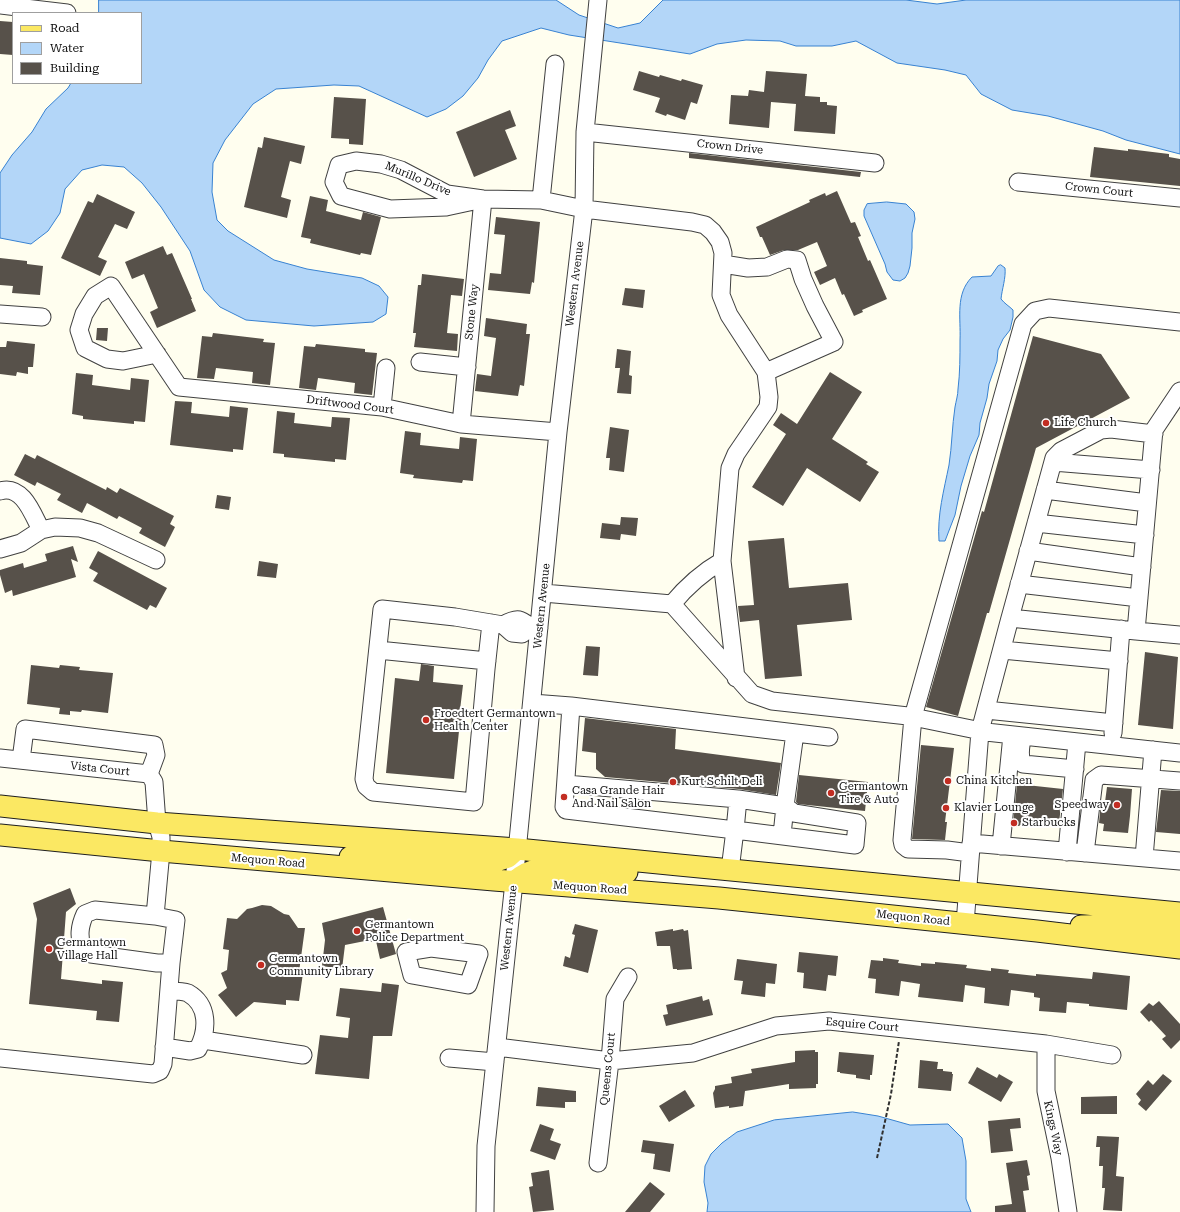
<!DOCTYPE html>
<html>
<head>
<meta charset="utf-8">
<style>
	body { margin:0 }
	#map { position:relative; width:1180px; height:1212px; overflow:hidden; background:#fffeef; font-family:"Roboto Serif",serif }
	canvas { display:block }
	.legend { position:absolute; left:12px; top:12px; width:130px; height:72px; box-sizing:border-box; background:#fff; border:1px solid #9f9f9f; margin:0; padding:5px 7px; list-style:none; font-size:12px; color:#0e0e0e }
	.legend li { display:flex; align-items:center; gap:8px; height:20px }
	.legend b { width:20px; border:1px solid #9f9f9f }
</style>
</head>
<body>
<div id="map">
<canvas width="1180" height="1212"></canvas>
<ul class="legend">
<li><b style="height:5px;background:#fbe863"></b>Road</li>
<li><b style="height:11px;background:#b3d6f8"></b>Water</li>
<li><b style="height:11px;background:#57514a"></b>Building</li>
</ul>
</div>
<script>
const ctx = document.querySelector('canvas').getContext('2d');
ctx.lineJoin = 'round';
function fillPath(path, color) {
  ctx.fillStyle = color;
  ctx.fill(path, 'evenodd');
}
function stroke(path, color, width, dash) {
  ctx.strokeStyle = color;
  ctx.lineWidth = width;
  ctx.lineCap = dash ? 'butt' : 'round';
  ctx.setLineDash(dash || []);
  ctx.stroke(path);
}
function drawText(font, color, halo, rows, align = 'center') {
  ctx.font = font + ' "Roboto Serif",serif';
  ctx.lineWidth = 4;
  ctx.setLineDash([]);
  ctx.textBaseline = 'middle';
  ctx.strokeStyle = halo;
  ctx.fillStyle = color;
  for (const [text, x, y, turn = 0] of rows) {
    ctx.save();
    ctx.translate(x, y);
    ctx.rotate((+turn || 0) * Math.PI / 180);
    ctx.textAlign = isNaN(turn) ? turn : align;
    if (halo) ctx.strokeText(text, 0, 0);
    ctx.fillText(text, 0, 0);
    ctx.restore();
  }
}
const water = new Path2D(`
	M99 0H556L579 15 618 28 640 23 663 0H906L937 4 966 0H1180V154L1126 140 1103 131 1048 116 1012 110 981 94 966 75 945 70 897 63 856 41 832 46H796L780 41 746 40 717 44 690 54 569 35 541 28 502 41 488 60 478 78 463 96 446 109 427 117 359 86 334 85 276 89 253 104 225 140 213 163 212 192 217 220 228 231 274 260 307 269 362 278 379 286 388 297 386 314 373 322 314 326 246 320 220 307 204 290 190 251 161 207 142 183 124 167 102 165 82 170 65 189 60 213 48 231 31 244 0 238V173L12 155 32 132 46 109 68 88 71 83H141V13H99Z
	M887 202 906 204 914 212 915 219 912 233V248L910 266 908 273 905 278 900 281 893 280 887 272 885 264 864 216V210L867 204Z
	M1001 265 1005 268C1006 278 1002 289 1001 299 1005 304 1009 306 1013 310V317L1010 330 1003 339 998 350 997 361 989 384 987 398 980 423 979 435 970 456 961 486 955 515 945 541H939C937 515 944 490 949 465 952 446 952 426 955 407 956 401 958 395 958 389 960 373 960 356 960 340 961 318 955 294 972 277L991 276 998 266Z
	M853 1112 878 1116 910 1125 948 1124 962 1138 966 1161V1199L971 1212H707L708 1203 704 1182 705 1166 711 1154 722 1143 737 1132 774 1120Z`);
fillPath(water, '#b3d6f8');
stroke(water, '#3882d1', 1);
fillPath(new Path2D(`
	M0 21 13 22V55L0 54Z
	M639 71 659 77 660 75 681 81 682 79 703 85 697 104 691 102 685 120 667 114 666 116 655 112 660 98 633 90Z
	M766 71 807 74 805 96 820 97V102H827V105L837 106 835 134 794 131 796 104 771 102 769 128 729 124 731 95 748 96 749 90 764 92Z
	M334 97 366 99 363 145 349 144V139L331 138Z
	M510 110 516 126 505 130 517 159 474 177 456 132Z
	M264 137 305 146 301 164 290 161 281 197 291 200 287 218 244 207 258 147 262 148Z
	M1094 147 1128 151V149L1169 154V157L1180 159V186L1090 177Z
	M689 153 861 172 860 177 689 158Z
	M837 191 851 223 855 222 861 236 858 237 868 261 870 260 887 299 862 310 863 312 854 316 844 294 842 295 835 278 820 285 814 272 827 266 817 242 798 250H784L770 255 762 237H760L756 227 810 202 809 200 825 193 826 196Z
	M97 194 135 212 127 229 115 224 98 257 107 261 100 276 61 258 88 201 93 203Z
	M310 196 328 200 326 211 361 220 363 212 381 217 371 255 361 253 360 255 310 243 311 239 301 237Z
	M496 217 540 222 534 283 532 282 530 294 488 290 490 273 501 274 505 235 494 234Z
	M163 246 167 255 172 253 192 299H191L196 311 157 328 150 312 158 308 144 274 132 279 125 262Z
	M0 258 27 261V264L43 266 40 295 12 293 13 286 0 285Z
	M422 274 464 279 462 296 451 295 447 333 458 334 457 351 414 347 416 333H413L418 285H421Z
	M625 288 645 290 643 308 622 305Z
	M486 318 527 324 526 334H530L524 386 520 385 518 396 475 391 477 374 491 376 496 338 484 336Z
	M97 328H108L107 341 96 340Z
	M213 333 264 339 263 342 275 343 270 385 252 383 253 372 216 368 214 379 197 378 202 336 212 337Z
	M1033 336 1101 354 1130 398 1036 448 989 613H987L958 716 926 707 982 511 984 512Z
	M7 341 35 344 33 367H28V374L17 372 16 376 0 374V347H6Z
	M316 344 365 349V352L377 353 372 395 354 393 355 383 318 378 316 390 299 388 304 346 315 347Z
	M617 349 631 351 629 375 632 376 631 394 617 393 620 368H615Z
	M830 372 862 392 832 439 868 462 866 464 879 472 860 502 807 468 783 506 752 487 786 434 773 425 781 413 797 424Z
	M76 373 93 375 92 385 130 390 131 378 149 380 145 422 134 421V424L83 419V416L72 414Z
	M175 401 192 402 191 413 229 417 230 406 248 408 243 450 233 449V452L170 445Z
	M277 411 295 413 294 423 331 427 332 417 350 418 346 460 335 459V462L284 457V454L273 453Z
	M610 427 629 430 624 472 609 470 610 458H606Z
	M405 431 421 433 420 445 459 449 460 437 477 439 473 481 463 480 462 483 413 478 414 475 400 473Z
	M25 454 35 459 37 455 106 490 107 487 117 493 120 488 174 516 170 524 175 527 165 547 139 533 142 528 119 516 117 519 87 503 82 513 57 500 61 494 37 482 35 486 14 475Z
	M217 495 231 497 229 510 215 508Z
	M621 517 638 518 636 536 621 534 620 540 600 538 602 523 620 525Z
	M784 538 789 588 848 583 852 620 797 625 802 676 765 679 759 620 740 622 738 606 754 605 748 541Z
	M73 546 78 562 71 559 76 577 13 596 12 590 5 593 0 575V570L23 563 24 568 47 561 45 554Z
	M98 551 167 588 156 608 150 605 147 610 93 581 98 573 89 568Z
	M259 561 278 564 276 578 257 576Z
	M586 646 600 647 598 676 583 675Z
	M1145 652 1178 657 1173 729 1138 725Z
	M421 664 434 666 433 682 463 685 460 710H463L461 731H459L454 779 386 773 395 678 419 681Z
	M31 665 59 668 60 665 80 667 79 670 113 673 108 713 82 710 81 712 70 711V715L59 714 60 708 27 704Z
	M585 718 676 729 675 749 781 763 776 795 739 789 605 777 596 769V753L582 751Z
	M921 745 954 748 945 822H947L945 840 912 839Z
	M799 775 868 782 865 811 798 804 796 802Z
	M1017 784 1063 789 1059 823 1025 821 1019 826 1013 825Z
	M1107 787 1132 789 1130 816 1128 833 1103 831 1104 824 1099 823 1101 802H1105Z
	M1161 790 1180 791V834L1156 832Z
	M70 888 76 904 66 912 61 979 102 984V980L123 982 119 1022 96 1020 97 1011 29 1004 37 919 33 903Z
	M262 905 271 906 284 914 289 915 298 928H305L299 972 303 973 299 1001 286 1000V1005L254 1002 236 1017 218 995 227 988 221 973 227 970 229 950 223 949 227 918 237 919 247 909 252 908Z
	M383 907 396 954 380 959 376 941 371 942 370 940 345 945 342 969 322 966 325 940 322 923Z
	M575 924 598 930 588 973 563 966 565 956 570 958 575 935 572 934Z
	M673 929V931L683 929 684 931 688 930 692 969 677 970V969H673L670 946H657L655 932Z
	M799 952 838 956 836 976 828 975 826 991 803 988 804 973 797 972Z
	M883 958 899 960 898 963 921 966V963L935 964V962L967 965 966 968 991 971V968L1009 970 1008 973 1036 976V974L1092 979 1093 972 1130 976 1127 1010 1089 1006V1004L1067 1002 1066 1013 1039 1011 1040 998 1034 997V993L1011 990 1009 1006 984 1003 985 988 965 985 963 1002 918 997 920 984 901 981 899 996 875 993 876 979 868 978 871 960 883 961Z
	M737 959 777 964 775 984 766 983 765 997 741 994 743 981 734 980Z
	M382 983 399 985 392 1036H373L369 1079 315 1074 320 1035 348 1038 350 1018 336 1016 340 988 381 992Z
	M702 996 703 1001 709 999 713 1015 666 1026 663 1015 668 1014 666 1005Z
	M1159 1001 1180 1024V1040L1171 1049 1162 1039 1166 1036 1151 1020 1149 1022 1140 1012 1149 1003 1153 1006Z
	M815 1050V1052H818V1084H816V1088L789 1089V1084L745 1091 743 1106 729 1108V1106L715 1108 713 1093 715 1089V1086L732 1083 731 1077 752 1073 751 1069 795 1062V1051Z
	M839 1052 874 1055 872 1075H870V1080L856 1078V1075L840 1073V1072H837Z
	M920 1060 938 1062 937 1069H943V1071L952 1072V1074H953L951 1091 918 1088Z
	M977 1067 997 1078 999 1074 1013 1082 1001 1102 968 1083Z
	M1163 1074 1172 1081 1146 1111 1138 1104 1141 1100 1136 1094 1148 1080 1153 1085Z
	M538 1087 576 1091V1102H565V1108L536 1106Z
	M685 1090 695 1106 669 1122 659 1106Z
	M1117 1096V1114H1081V1097Z
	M1020 1118 1021 1128 1010 1129 1013 1151 991 1153 988 1121Z
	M540 1124 554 1129 550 1140 561 1144 555 1160 530 1151Z
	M1097 1136 1119 1137 1116 1176 1124 1177 1122 1211 1103 1210 1105 1188H1102L1103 1166H1099L1100 1147H1096Z
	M643 1140 674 1144 670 1172 653 1169 655 1154 641 1152Z
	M1027 1160 1030 1175 1027 1176 1029 1190 1023 1191 1026 1212H995V1206L1012 1204 1006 1163Z
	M549 1170 554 1210 533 1212 529 1187 533 1186 531 1173Z
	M650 1182 665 1194 650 1212H625Z`), '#57514a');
const minor = new Path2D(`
	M0 5 67 13
	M585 132 875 163
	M1018 182 1180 198
	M483 199 446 207 390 209 341 196 334 182 339 165 356 161 381 164 401 170 447 194 483 199 541 200 584 209 692 222 705 225 713 232 720 242 723 253 721 295 729 315 766 372 769 397 768 407 736 454 730 468 722 561C703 572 686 587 672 604
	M541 200 555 64
	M723 264 748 268 767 267 787 259 797 260 803 279 815 306 834 342 766 372
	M0 314 42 317
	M157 354 123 361 107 359 85 348 79 330 84 314 95 296 111 286 179 387 382 407 461 424 558 432
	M420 362 467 367
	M382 407 386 368
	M461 424 483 199
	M1053 462 1151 470
	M1045 490 1147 503
	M0 491C23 484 33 515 41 530
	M1036 523 1145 535
	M0 549 21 543 41 530 55 527 80 528 98 533 156 560
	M1028 551 1142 567
	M722 561 736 678
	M1019 584 1139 598
	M543 593 672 604 752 694 772 701 908 716 986 732 1180 753
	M1010 618 1054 458 1061 451 1101 430 1111 429 1154 434
	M491 623 486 669 474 802 373 792 366 786 364 779 382 609 455 617 503 625 512 633 522 634 531 627
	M503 625C526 612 520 627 539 628
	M1136 631 1180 635
	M378 650 487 661
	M1002 650 1119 661
	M532 703 571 706
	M986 710 1114 723
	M1113 733 1121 629
	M1022 738C1021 747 1018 756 1023 764L1075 769
	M0 758 149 774 154 782 157 823 161 837V851L155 916
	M21 760 25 729 154 745 156 755 149 774
	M566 784 738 799 785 806 782 835
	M738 799 735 830 855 845 857 823 794 813 785 806 795 733
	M971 843 1180 861
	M1001 846 1012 735
	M1067 852 1077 742
	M970 853 947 850 908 849 903 845 902 840 913 717 1023 324 1035 311 1049 308 1180 322
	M1085 853 1094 780 1101 775 1180 781
	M1144 858 1153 750
	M730 870 735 830 566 810 564 807 571 706 829 737
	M95 910 155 916 176 920 171 963H157L91 954 82 949C79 936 79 927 85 914Z
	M965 924 980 731 1010 618 1136 631 1154 430 1180 391
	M431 948 479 954 468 985 412 975 406 952Z
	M203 1040 303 1055
	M1046 1044V1091L1060 1158 1068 1212
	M164 1047 190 1051 198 1049C208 1030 209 1005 188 993 183 991 174 991 169 991
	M497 1047 610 1061 693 1053 776 1026 829 1021 1046 1044 1112 1055
	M0 1058 153 1074 160 1071 163 1064 171 963
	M449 1058 495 1062
	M598 1163 610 1061 615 999 628 977
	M485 1212 486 1146 514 882 558 432 584 209 585 132 598 0`);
const major = new Path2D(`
	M0 806 157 823 517 849 679 865 1180 913
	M0 835 161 851 494 880 719 898 1037 931 1180 948
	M350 857 395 855 493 862 508 857 517 849
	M514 882C537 861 560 870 587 872 600 873 614 872 627 872
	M1081 926 1128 925 1180 930`);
stroke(minor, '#414141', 19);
stroke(major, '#1f1f1f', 23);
stroke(new Path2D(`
	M877 1158 891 1094 899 1041`), '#303030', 2, [4, 2]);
stroke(minor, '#fff', 17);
stroke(major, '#fbe863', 21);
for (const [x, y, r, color] of [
	[1046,423,4,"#c22d22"],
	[426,720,4,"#c22d22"],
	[948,781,4,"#c22d22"],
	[673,782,4,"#c22d22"],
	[831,793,4,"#c22d22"],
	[564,797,4,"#c22d22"],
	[1117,805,4,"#c22d22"],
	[946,808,4,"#c22d22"],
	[1014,823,4,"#c22d22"],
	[357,931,4,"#c22d22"],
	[49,949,4,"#c22d22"],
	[261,965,4,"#c22d22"]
]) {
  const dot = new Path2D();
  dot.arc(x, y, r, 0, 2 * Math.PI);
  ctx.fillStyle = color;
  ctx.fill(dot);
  stroke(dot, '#fff', 1.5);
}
drawText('11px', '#0e0e0e', '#fff', [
	["Crown Drive",730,147,6],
	["Murillo Drive",418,179,23],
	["Crown Court",1099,190,6],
	["Western Avenue",575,284,-83],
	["Stone Way",472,312,-84],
	["Driftwood Court",350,405,7],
	["Western Avenue",542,606,-84],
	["Vista Court",100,769,6],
	["Mequon Road",268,861,5],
	["Mequon Road",590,888,4],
	["Mequon Road",913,918,6],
	["Western Avenue",509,928,-84],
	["Esquire Court",862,1025,5],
	["Queens Court",608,1069,-84],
	["Kings Way",1053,1128,78]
]);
drawText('11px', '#0e0e0e', '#fff', [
	["Life Church",1054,423],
	["Froedtert Germantown",434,714],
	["Health Center",434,727],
	["China Kitchen",956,781],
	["Kurt Schilt Deli",681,782],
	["Germantown",839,787],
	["Tire & Auto",839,800],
	["Casa Grande Hair",572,791],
	["And Nail Salon",572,804],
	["Speedway",1109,805,"right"],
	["Klavier Lounge",954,808],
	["Starbucks",1022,823],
	["Germantown",365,925],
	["Police Department",365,938],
	["Germantown",57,943],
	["Village Hall",57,956],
	["Germantown",269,959],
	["Community Library",269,972]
], 'left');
</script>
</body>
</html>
